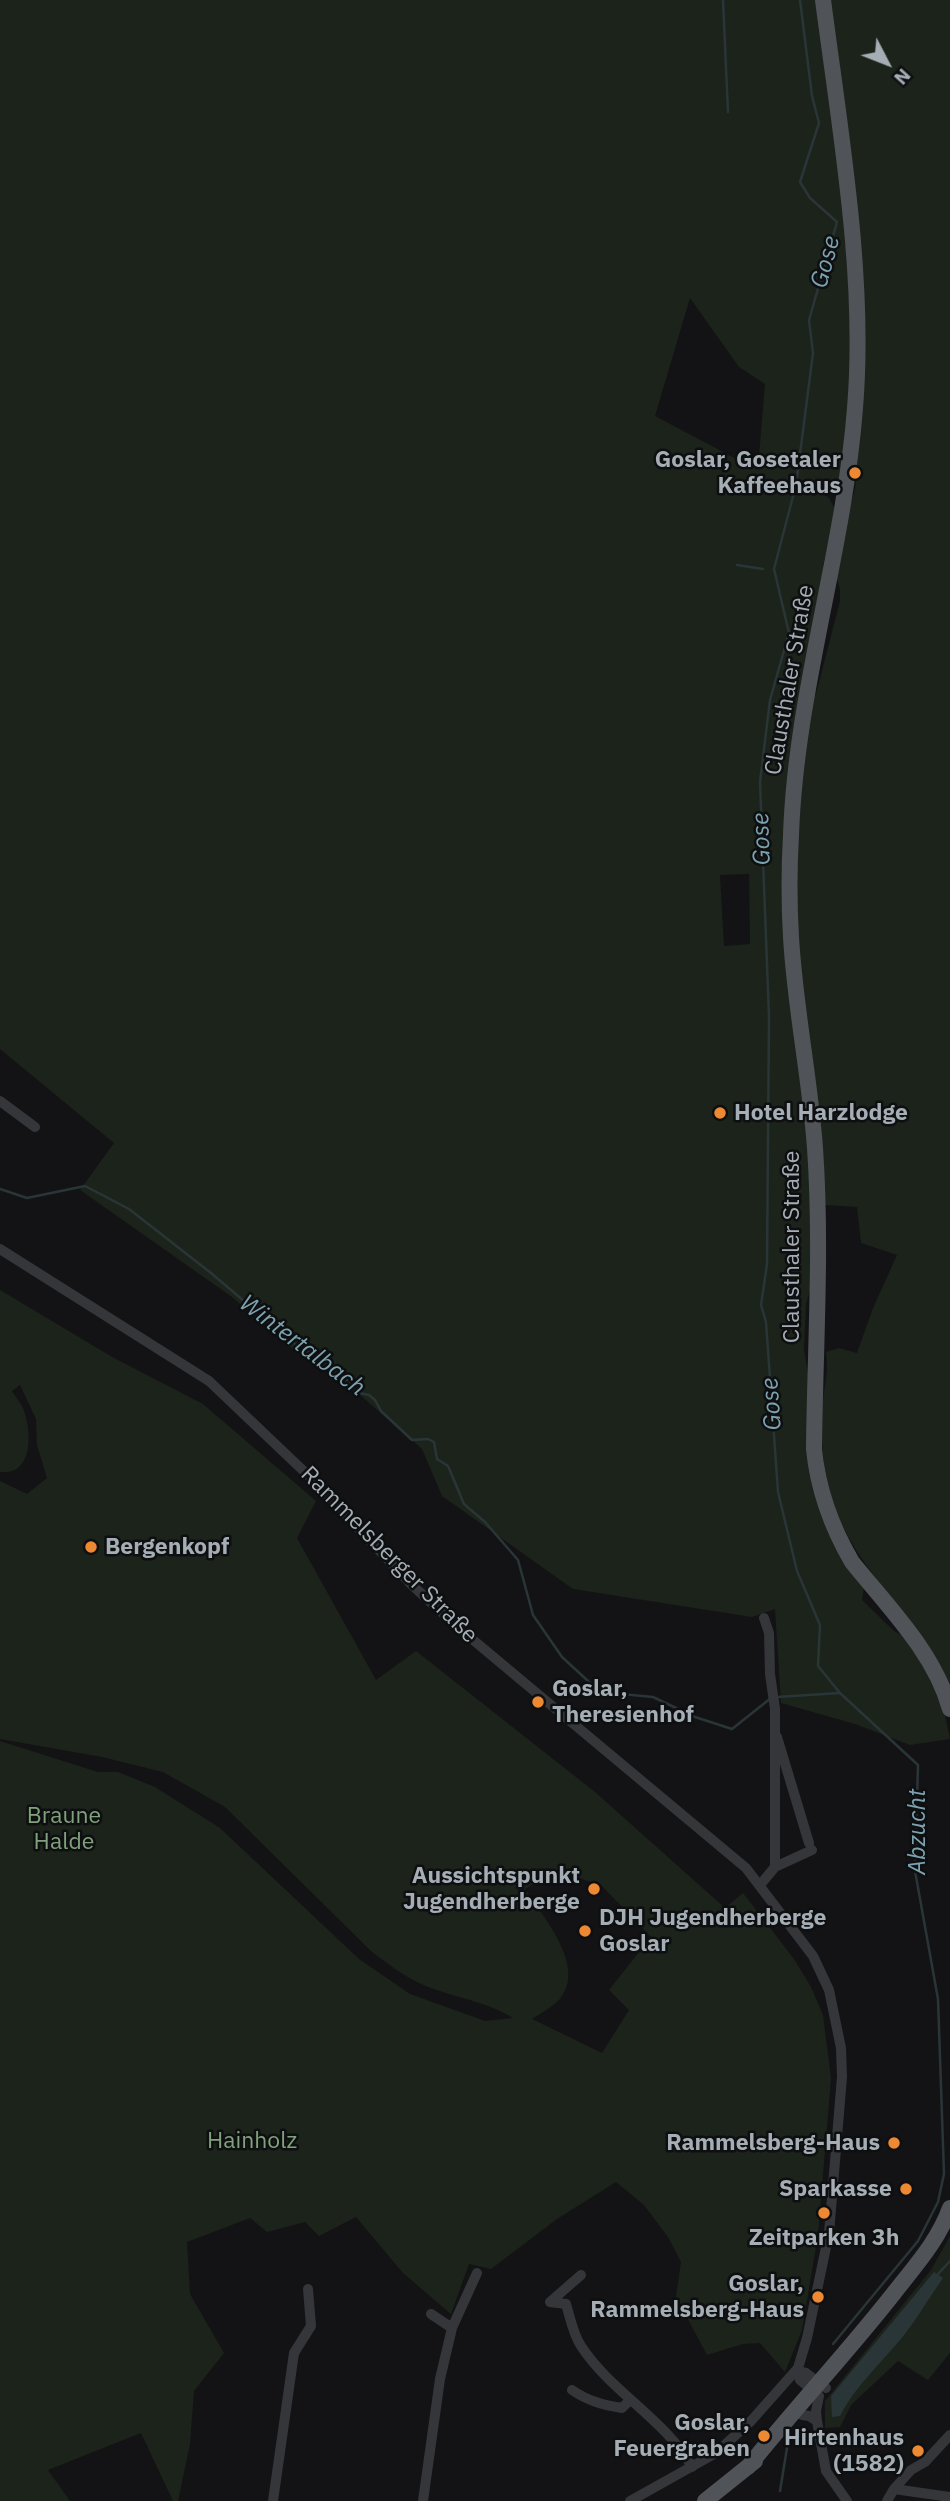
<!DOCTYPE html>
<html>
<head>
<meta charset="utf-8">
<style>
	body { margin:0 }
	#map { position:relative; width:950px; height:2501px; overflow:hidden; background:#131315; font-family:"IBM Plex Sans",sans-serif }
	canvas { display:block }
	.north { position:absolute; left:852px; top:28px; width:70px; height:70px; -webkit-text-stroke:5px #0e0f10; paint-order:stroke; rotate:132deg; font-size:19px; font-weight:700; line-height:28px; text-align:center; color:#a5adb5 }
	.north::after { content:''; display:block; margin:auto; width:24px; height:32px; background:#a5adb5; clip-path:polygon(50% 0,100% 100%,50% 72%,0 100%) }
</style>
</head>
<body>
<div id="map">
<canvas width="950" height="2501"></canvas>
<div class="north">N</div>
</div>
<script>
const ctx = document.querySelector('canvas').getContext('2d');
ctx.lineJoin = 'round';
function fillPath(path, color) {
  ctx.fillStyle = color;
  ctx.fill(path, 'evenodd');
}
function stroke(path, color, width, dash) {
  ctx.strokeStyle = color;
  ctx.lineWidth = width;
  ctx.lineCap = dash ? 'butt' : 'round';
  ctx.setLineDash(dash || []);
  ctx.stroke(path);
}
function drawText(font, color, halo, rows, align = 'center') {
  ctx.font = font + ' "IBM Plex Sans",sans-serif';
  ctx.lineWidth = 5;
  ctx.setLineDash([]);
  ctx.textBaseline = 'middle';
  ctx.strokeStyle = halo;
  ctx.fillStyle = color;
  for (const [text, x, y, turn = 0] of rows) {
    ctx.save();
    ctx.translate(x, y);
    ctx.rotate((+turn || 0) * Math.PI / 180);
    ctx.textAlign = isNaN(turn) ? turn : align;
    if (halo) ctx.strokeText(text, 0, 0);
    ctx.fillText(text, 0, 0);
    ctx.restore();
  }
}
fillPath(new Path2D(`
	M0 0H818L843 200 852 348 842 477 836 481 822 483 821 492 829 498 836 511 823 566 824 584 788 791 810 1148 812 1283 806 1304 804 1350 808 1374 809 1448 864 1586 862 1600 894 1631 903 1636 919 1659 943 1706 950 1739 910 1745 855 1724 781 1703 775 1609 752 1617 573 1589 442 1496 422 1449 329 1368 304 1359 232 1297 80 1190 114 1143 0 1049ZM690 298 739 367 765 384 758 468 740 461 655 416ZM749 874 750 944 724 946 720 875Z
	M828 0H950V1686C921 1618 855 1573 833 1501 823 1470 819 1433 823 1400 825 1383 829 1369 826 1352L839 1348 857 1353 873 1308 897 1255 861 1243 857 1207 825 1205 797 936 795 836 810 700 816 694 840 601V589L836 576 849 505C858 489 856 474 856 456 856 440 859 422 860 406Z
	M0 1290 114 1358 203 1404 316 1501 297 1538 376 1680 416 1651 595 1792 725 1908 743 1893 794 1959 811 1987 823 2015 831 2078 818 2235 802 2330 785 2372 760 2343 743 2344 707 2355 676 2297 681 2262 668 2237 644 2205 616 2182 557 2219 491 2269 469 2264 451 2314 403 2273 356 2217 319 2236 305 2222 267 2232 250 2218 187 2242 190 2294 224 2353 194 2391 190 2444 178 2501H173L141 2433 48 2470 70 2501H0V1741L98 1772H118L155 1787 220 1828 359 1959 410 1994 485 2021 513 2018C484 2000 449 1997 419 1983 402 1975 387 1963 372 1952L225 1807 163 1772 102 1757 0 1739V1481L27 1494 47 1478 37 1445 36 1419 20 1385 12 1391C15 1396 19 1401 22 1406 32 1428 35 1476 0 1472ZM557 1870 602 1886 651 1937 609 1990 629 2010 602 2053 532 2019C541 2013 551 2008 559 2000 588 1967 543 1917 525 1889Z
	M950 2236V2353L928 2380 898 2361 851 2405 840 2427 825 2428V2401L931 2270Z`), '#1c231b');
fillPath(new Path2D(`
	M934 2272 943 2278C928 2299 916 2321 900 2340 879 2365 854 2388 840 2416L832 2417 831 2396Z`), '#2a3538');
stroke(new Path2D(`
	M723 0 728 112
	M800 0 812 96 819 123 800 182 810 198 837 222 809 320 813 353 796 485 774 569 789 633 770 700 760 782 769 1016 767 1264 761 1305 766 1322 778 1492 797 1571 820 1625 818 1666 840 1693
	M737 565 763 569
	M0 1189 27 1198 85 1186 129 1209 211 1273 304 1352 314 1353 341 1372 355 1392 369 1395 375 1400 381 1411 412 1440 428 1439 434 1442 437 1459 448 1466 464 1504 485 1522 518 1560 533 1615 562 1657 600 1692 653 1697 695 1717 732 1729 771 1698
	M777 1697 840 1693 918 1765 915 1871 938 1999 944 2174 938 2202 918 2241 833 2344
	M938 2274 950 2261
	M780 2491 787 2448`), '#2a3538', 2.5);
stroke(new Path2D(`
	M0 1101 35 1127
	M0 1249 209 1381 311 1478 412 1585 460 1629 746 1868 813 1956 829 1990 841 2048 842 2077 829 2233 807 2338 798 2368 751 2421 716 2453 630 2501
	M777 1737 809 1843
	M775 1867 812 1850
	M760 1885 775 1867V1709L770 1674 769 1633 764 1618
	M581 2275 550 2302 566 2304C570 2317 573 2334 581 2346 611 2392 665 2419 692 2467
	M431 2314 452 2328
	M797 2371 800 2380 819 2396 816 2411 817 2421
	M797 2371 806 2373 826 2388
	M572 2390C588 2401 603 2405 622 2408L630 2400
	M802 2415 809 2416 817 2421 826 2471 847 2501
	M894 2489 950 2497
	M273 2501 294 2353 311 2326 308 2289
	M423 2501 440 2379 452 2328 477 2273
	M887 2501 894 2489 911 2470 925 2462 950 2435`), '#34363a', 10);
stroke(new Path2D(`
	M823 0C840 131 866 277 855 408 844 552 796 690 791 835 789 869 789 903 791 937 795 1008 810 1078 815 1148 822 1248 815 1349 814 1449 818 1490 831 1526 852 1562 888 1607 934 1652 950 1709
	M748 2467C795 2408 847 2353 894 2293 915 2266 938 2241 950 2208
	M705 2501 755 2461`), '#505459', 16);
for (const [x, y, r, color] of [
	[855,473,7,"#ed8833"],
	[720,1113,7,"#ed8833"],
	[91,1547,7,"#ed8833"],
	[538,1702,7,"#ed8833"],
	[594,1889,7,"#ed8833"],
	[585,1931,7,"#ed8833"],
	[894,2143,7,"#ed8833"],
	[906,2189,7,"#ed8833"],
	[824,2213,7,"#ed8833"],
	[818,2297,7,"#ed8833"],
	[764,2436,7,"#ed8833"],
	[918,2451,7,"#ed8833"]
]) {
  const dot = new Path2D();
  dot.arc(x, y, r, 0, 2 * Math.PI);
  ctx.fillStyle = color;
  ctx.fill(dot);
  stroke(dot, '#0e0f10', 2.5);
}
drawText('bold 23px', '#a5adb5', '#0e0f10', [
	["Goslar, Gosetaler",841,460],
	["Kaffeehaus",841,486],
	["Hotel Harzlodge",734,1113,"left"],
	["Bergenkopf",105,1547,"left"],
	["Goslar,",552,1689,"left"],
	["Theresienhof",552,1715,"left"],
	["Aussichtspunkt",580,1876],
	["Jugendherberge",580,1902],
	["DJH Jugendherberge",599,1918,"left"],
	["Goslar",599,1944,"left"],
	["Rammelsberg-Haus",880,2143],
	["Sparkasse",892,2189],
	["Zeitparken 3h",824,2238,"center"],
	["Goslar,",804,2284],
	["Rammelsberg-Haus",804,2310],
	["Goslar,",750,2423],
	["Feuergraben",750,2449],
	["Hirtenhaus",904,2438],
	["(1582)",904,2464]
], 'right');
drawText('23px', '#a5adb5', '#0e0f10', [
	["Clausthaler Straße",790,680,-80],
	["Clausthaler Straße",792,1247,-90],
	["Rammelsberger Straße",389,1555,45]
]);
drawText('23px', '#81a07c', '#0e0f10', [
	["Braune",64,1816],
	["Halde",64,1842],
	["Hainholz",252,2141]
]);
drawText('italic 24px', '#7ca2b0', '#0e0f10', [
	["Gose",826,262,-75],
	["Gose",762,839,-92],
	["Wintertalbach",302,1346,37],
	["Gose",772,1404,-94],
	["Abzucht",918,1832,-90]
]);
</script>
</body>
</html>
